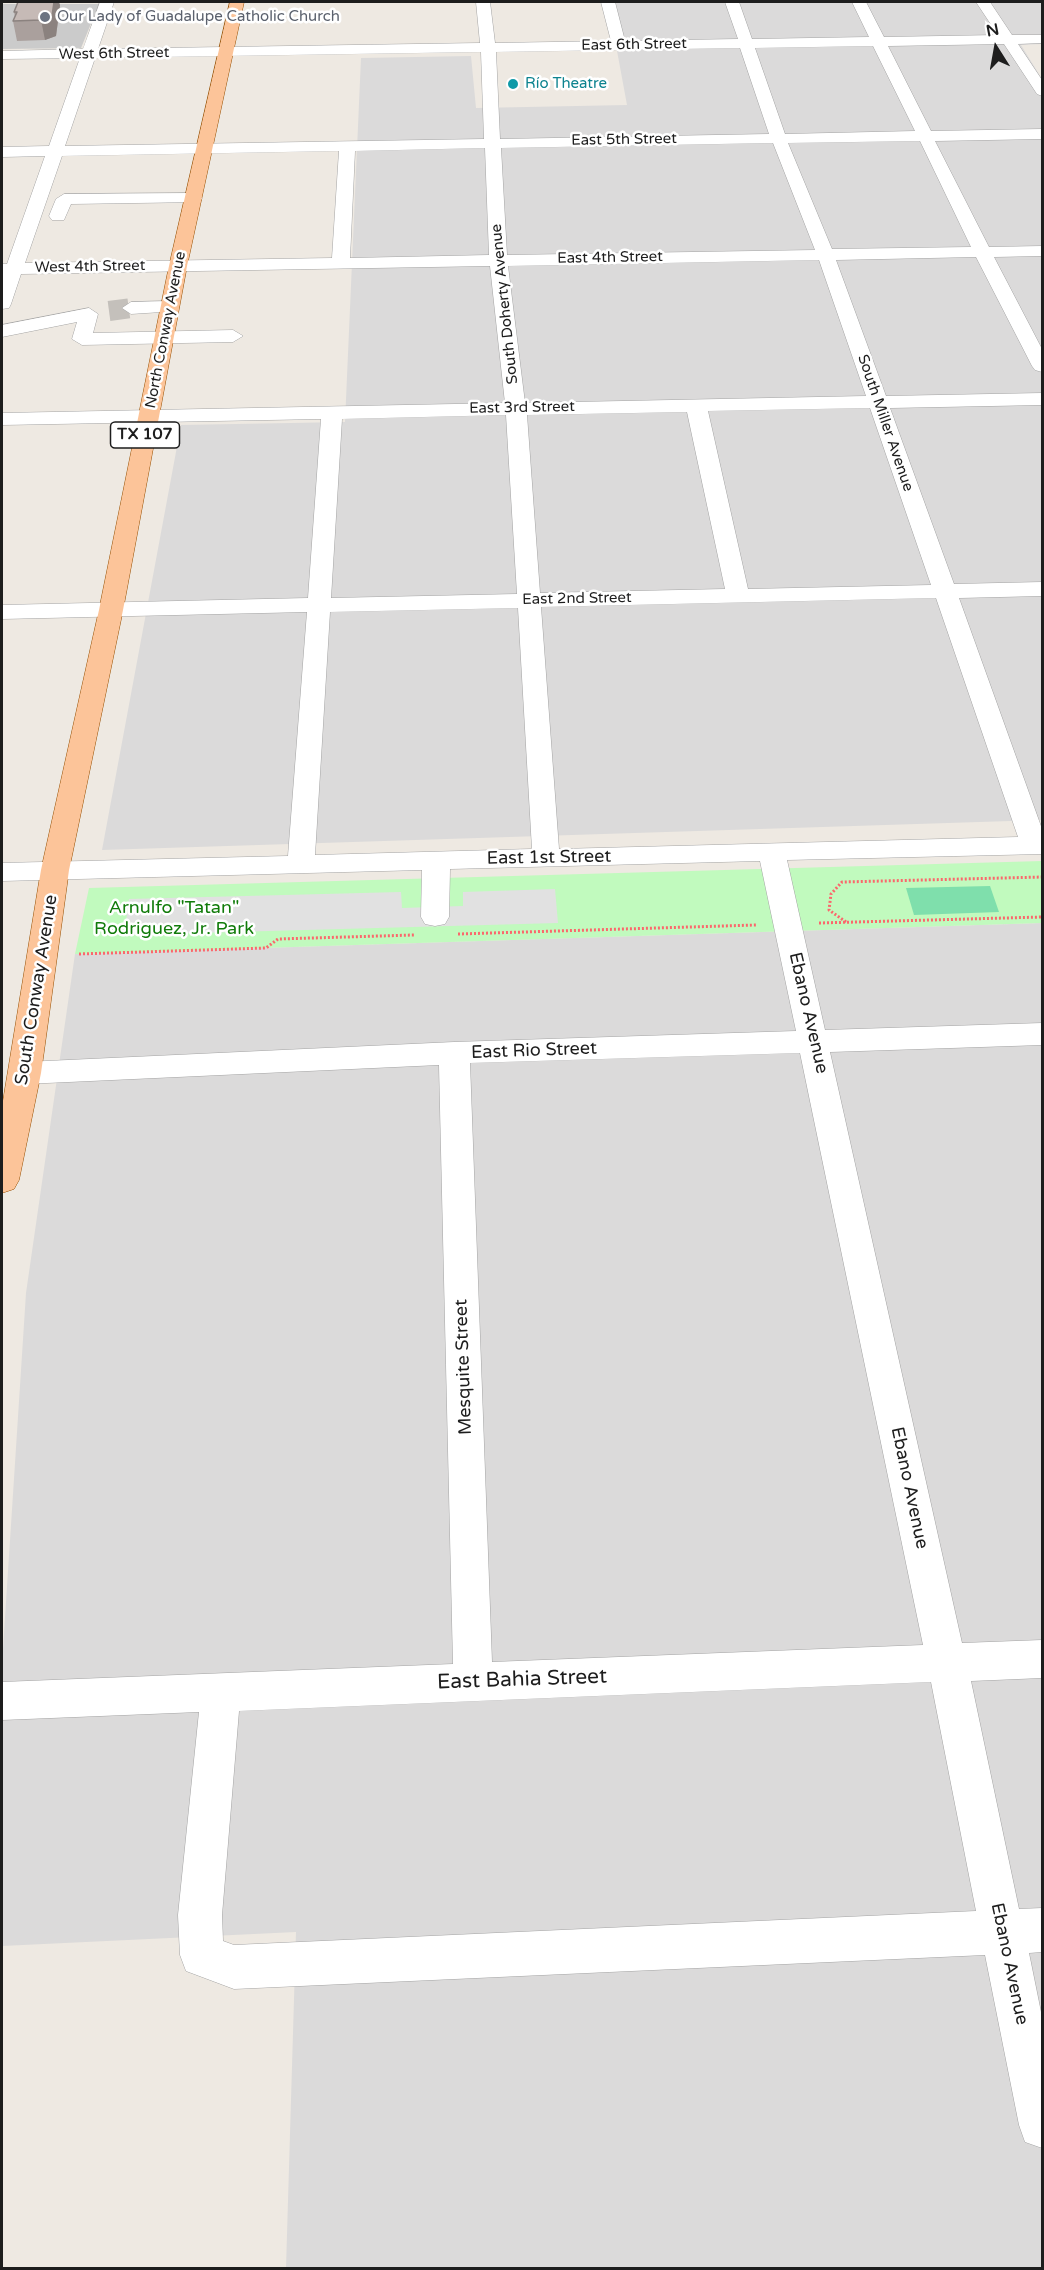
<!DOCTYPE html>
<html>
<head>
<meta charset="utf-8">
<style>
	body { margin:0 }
	#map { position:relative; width:1044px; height:2270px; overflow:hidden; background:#eee9e2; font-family:"Varela Round",sans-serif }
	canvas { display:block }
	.frame { position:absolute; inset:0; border:3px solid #1d1d1d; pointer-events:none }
	.north { position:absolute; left:966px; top:18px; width:60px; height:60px; -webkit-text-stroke:4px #fff; paint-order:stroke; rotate:349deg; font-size:16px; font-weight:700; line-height:24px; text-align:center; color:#1d1d1d }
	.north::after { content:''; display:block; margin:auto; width:21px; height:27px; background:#1d1d1d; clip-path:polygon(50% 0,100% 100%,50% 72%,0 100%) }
</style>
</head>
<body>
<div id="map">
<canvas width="1044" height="2270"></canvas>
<div class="frame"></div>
<div class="north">N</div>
</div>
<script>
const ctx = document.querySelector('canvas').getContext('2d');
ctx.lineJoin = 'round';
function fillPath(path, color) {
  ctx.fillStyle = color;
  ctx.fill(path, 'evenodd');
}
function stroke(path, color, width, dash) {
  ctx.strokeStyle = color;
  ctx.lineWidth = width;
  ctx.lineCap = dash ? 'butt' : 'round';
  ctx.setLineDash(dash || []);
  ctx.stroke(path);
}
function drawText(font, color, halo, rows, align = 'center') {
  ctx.font = font + ' "Varela Round",sans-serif';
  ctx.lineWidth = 5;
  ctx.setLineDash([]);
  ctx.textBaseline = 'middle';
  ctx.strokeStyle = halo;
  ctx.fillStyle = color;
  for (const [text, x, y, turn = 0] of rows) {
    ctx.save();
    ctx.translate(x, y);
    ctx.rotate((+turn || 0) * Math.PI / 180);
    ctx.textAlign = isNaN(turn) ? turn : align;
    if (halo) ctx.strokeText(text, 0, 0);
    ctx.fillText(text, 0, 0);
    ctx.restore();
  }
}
fillPath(new Path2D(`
	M608 2H1042V44L1021 45 1042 79V820L102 850 181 425 345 422 361 58 471 56 476 108 627 105Z
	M1042 923V2268H286L296 1932 2 1946V1664L26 1293 75 954Z`), '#dbdada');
fillPath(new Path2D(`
	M2 4H99L81 48 2 49Z`), '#cbcbcb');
fillPath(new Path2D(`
	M1042 861V923L75 954 89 888Z`), '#c1fabe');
fillPath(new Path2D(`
	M990 886 999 912 914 915 906 888Z`), '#7fdfac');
fillPath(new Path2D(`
	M555 889 558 923 124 935 129 899 401 892 402 908 463 906V892Z`), '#e1e1e1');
stroke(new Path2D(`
	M109 311 131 308`), '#c4c0bb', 20, [20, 10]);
const minor = new Path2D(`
	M100 2H114L98 49 480 43 476 2H490L495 43 611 41 601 2H615L625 41 738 39 725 2H739L752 39 869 37 852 2H866L884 37 998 35 976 2H990L1012 35H1042V43L1018 44 1042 80V96L1037 94 1004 44 888 46 931 131 1042 129V139L935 141 989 247 1042 246V256L994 257 1042 349V372L1035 370 1032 366 976 257 836 260 886 396 1042 393V405L890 408 954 584 1042 582V596L959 598 1042 829V854L787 860 825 1030 1042 1023V1045L830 1052 962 1643 1042 1640V1678L971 1681 1019 1909 1042 1908V1952L1029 1953 1042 2017V2148L1025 2142 1019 2125 985 1955 234 1989 186 1971 180 1955 178 1915 199 1712 2 1720V1682L453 1664 439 1065 25 1084 14 1081 10 1073 14 1065 25 1062 454 1042 796 1031 760 861 450 869 449 917 445 924 435 926 425 924 421 917 422 870 2 881V863L288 856 307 612 2 619V605L308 598 321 419 2 425V413L505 403 490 266 21 274 11 304 9 308 2 309V264H7L45 156 2 157V147L49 146 80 58 2 59V51L83 49ZM873 46 915 131 785 134 755 48ZM740 48 769 134 500 139 496 52ZM481 52 484 139 65 146 95 58ZM920 141 971 247 832 249 788 143ZM773 143 815 250 507 255 501 148ZM485 148 489 255 350 258 355 151ZM339 151 332 258 25 263 62 156ZM819 260 866 396 525 403 508 266ZM870 408 931 585 748 589 708 411ZM687 412 725 589 540 593 527 415ZM506 415 517 594 331 598 342 419ZM936 598 1018 837 559 849 541 607ZM518 608 532 849 315 855 330 612ZM800 1053 923 1645 492 1662 470 1063ZM931 1682 976 1911 234 1945 223 1941 222 1915 239 1711Z
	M194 193 202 198 200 202 71 204 64 220H52L49 216 56 199 64 194Z
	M170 301 179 307 177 311 131 314 122 308 131 302Z
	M89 308 98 314 93 333 233 330 243 336 233 342 82 345 72 339 77 322 2 337V325Z`);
const major = new Path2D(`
	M230 2H244L187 266 123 610 69 870 41 1073 19 1180 14 1189 2 1193V1107L41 870 99 610 169 266Z`);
stroke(minor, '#a4a4a4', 1);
stroke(major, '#964f00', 1);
stroke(new Path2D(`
	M846 922 829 910 831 894 842 882 1042 877
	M819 923 1042 917
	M458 934 756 925
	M79 954 266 948 278 939 414 935`), '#fb676c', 3, [2, 2]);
fillPath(minor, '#fff');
fillPath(major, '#fcc499');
fillPath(new Path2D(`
	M60 5 56 36 45 40 17 41 13 21 15 17 14 12Z`), '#aaa09d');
fillPath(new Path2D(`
	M54 2H59L60 5 56 36 45 40 41 20Z`), '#8b827f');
const building = new Path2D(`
	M18 2H54L52 16 41 20 13 21 17 12H14Z`);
fillPath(building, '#c6bab6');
stroke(building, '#8b827f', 1.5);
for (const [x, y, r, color] of [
	[45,17,6,"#6b7280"],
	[513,84,6,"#0f9aa8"]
]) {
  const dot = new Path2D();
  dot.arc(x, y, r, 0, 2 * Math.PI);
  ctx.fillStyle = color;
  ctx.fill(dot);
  stroke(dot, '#fff', 2);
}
drawText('15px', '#5b616d', '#fff', [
	["Our Lady of Guadalupe Catholic Church",57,17]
], 'left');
drawText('15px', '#1d1d1d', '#fff', [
	["East 6th Street",634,45,-1],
	["West 6th Street",114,54,-1],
	["East 5th Street",624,140,-1],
	["East 4th Street",610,258,-1],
	["West 4th Street",90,267,-1],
	["South Doherty Avenue",505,304,-96],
	["North Conway Avenue",166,330,-79],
	["East 3rd Street",522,408,-1],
	["South Miller Avenue",885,423,71],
	["East 2nd Street",577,599,-1]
]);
drawText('15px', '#0d838f', '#fff', [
	["Río Theatre",525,84]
], 'left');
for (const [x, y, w] of [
	[145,435,69]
]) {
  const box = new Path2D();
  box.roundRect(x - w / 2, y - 13, w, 26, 4.5);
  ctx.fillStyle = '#fff';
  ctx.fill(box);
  stroke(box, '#1d1d1d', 1.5);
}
drawText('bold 16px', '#1d1d1d', null, [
	["TX 107",145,435]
]);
drawText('18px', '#1d1d1d', '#fff', [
	["East 1st Street",549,858,-1],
	["South Conway Avenue",37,990,-81],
	["Ebano Avenue",808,1013,77],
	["East Rio Street",534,1051,-2],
	["Mesquite Street",464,1367,-92],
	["Ebano Avenue",909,1488,78],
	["Ebano Avenue",1009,1964,78]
]);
drawText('18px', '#117b0a', '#fff', [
	["Arnulfo \"Tatan\"",174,908],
	["Rodriguez, Jr. Park",174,929]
]);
drawText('21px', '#1d1d1d', '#fff', [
	["East Bahia Street",522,1680,-2]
]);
</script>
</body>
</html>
